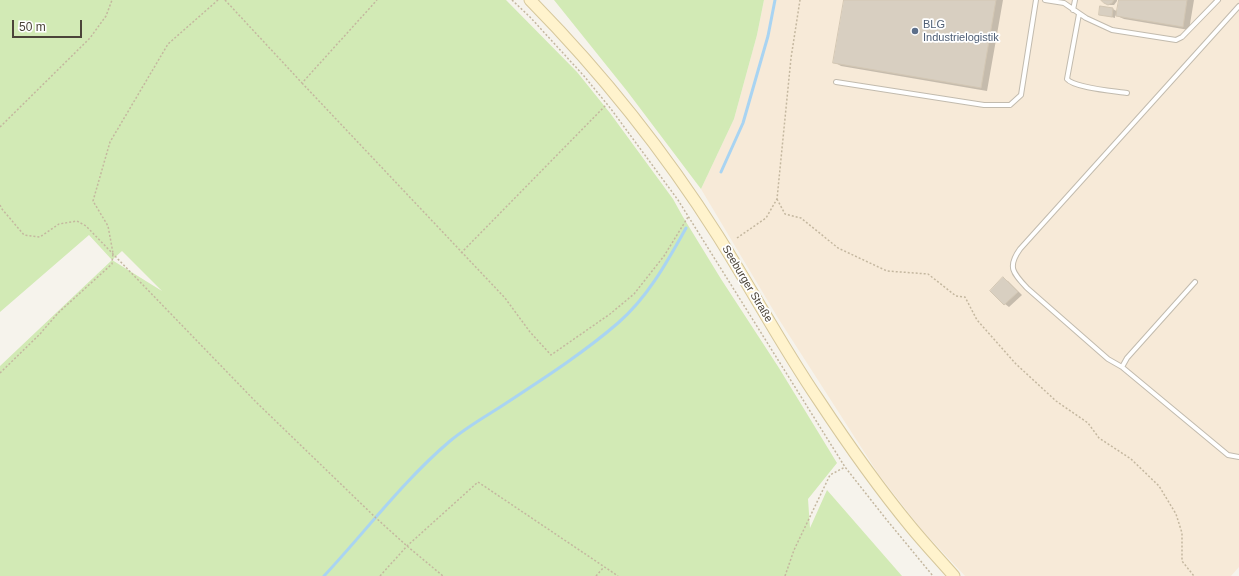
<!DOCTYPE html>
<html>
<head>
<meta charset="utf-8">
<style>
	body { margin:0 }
	#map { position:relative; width:1239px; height:576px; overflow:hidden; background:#f6f3ec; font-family:Arial,sans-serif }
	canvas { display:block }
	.scale { position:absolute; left:12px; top:20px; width:70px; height:18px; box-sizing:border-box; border:2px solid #4b4439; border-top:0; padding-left:5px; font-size:12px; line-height:14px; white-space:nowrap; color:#4b4439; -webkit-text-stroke:3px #fff; paint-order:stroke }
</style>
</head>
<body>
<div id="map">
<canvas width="1239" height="576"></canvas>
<div class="scale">50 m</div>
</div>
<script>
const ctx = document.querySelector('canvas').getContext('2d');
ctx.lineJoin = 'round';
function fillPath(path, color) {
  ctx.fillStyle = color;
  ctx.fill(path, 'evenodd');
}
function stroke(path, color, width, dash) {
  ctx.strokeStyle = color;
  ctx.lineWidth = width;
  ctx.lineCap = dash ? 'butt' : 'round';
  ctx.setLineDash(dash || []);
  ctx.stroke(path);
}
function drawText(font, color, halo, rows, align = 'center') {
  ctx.font = font + ' Arial,sans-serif';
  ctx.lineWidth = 3.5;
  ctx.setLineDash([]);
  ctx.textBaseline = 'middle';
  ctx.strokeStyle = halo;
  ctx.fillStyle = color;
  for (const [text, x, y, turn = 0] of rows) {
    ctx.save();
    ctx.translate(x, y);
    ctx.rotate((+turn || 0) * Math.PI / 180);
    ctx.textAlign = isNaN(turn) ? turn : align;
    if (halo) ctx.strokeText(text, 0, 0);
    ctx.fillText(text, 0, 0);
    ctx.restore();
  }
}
fillPath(new Path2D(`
	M764 0H1239V567L1231 576H965L921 529 879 475 778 318 701 189 734 119 757 35Z`), '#f7ead8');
fillPath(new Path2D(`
	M0 0H506L577 72 610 113 673 199 683 217 721 279 779 368 837 463 808 499 810 528 827 490 902 576H0V366L112 260 89 235 0 312ZM122 251 162 291 112 260Z
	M554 0H764L757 35 734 119 701 189 627 91Z`), '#d2eab5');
fillPath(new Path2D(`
	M845 0H1003L987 91 841 66 834 62Z
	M1102 0H1117V1L1114 5H1109Z
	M1120 0H1194L1189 30 1124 19 1115 15V18L1100 14 1101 7 1113 9 1118 12Z
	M1003 279 1008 281 1022 295 1009 307 1005 304 991 291Z`), '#0003');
stroke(new Path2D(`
	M721 172 743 123 768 36 775 0
	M324 576C366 531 403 481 450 441 464 429 481 419 497 409 538 382 581 355 618 323 648 297 667 262 686 228`), '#a9d4f2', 3);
const building = new Path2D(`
	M844 0H996L981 88 833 63Z
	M1101 0H1114L1112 3 1108 5 1104 3Z
	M1119 0H1187L1183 27 1116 16Z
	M1100 6 1113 8 1112 17 1099 15Z
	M1003 277 1018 292 1004 305 990 291Z`);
fillPath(building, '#d8cfc1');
stroke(building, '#d3c7b4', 1);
const service = new Path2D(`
	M1045 0 1064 3 1086 18 1112 30 1176 40 1182 37 1218 0
	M1073 10 1075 0
	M1079 14 1067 79C1074 88 1114 91 1127 93
	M836 82 984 105H1010L1021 95 1036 0
	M1195 282 1127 358 1122 367 1228 455 1239 457
	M1122 367 1108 359 1027 288C1013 273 1007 267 1020 249L1239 6`);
const secondary = new Path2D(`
	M530 0C601 72 664 151 718 236 752 290 782 346 818 399 847 443 878 487 911 527 925 544 940 560 954 576`);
stroke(service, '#c2bbae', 6);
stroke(secondary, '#d6c79b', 13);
stroke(new Path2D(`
	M225 0 302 83 377 0
	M512 0 530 17 584 76 611 109 678 200 845 467 886 519 933 576
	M302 83 505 298 530 332 551 355 610 314 634 294 664 256 688 217
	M0 127 90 38 106 16 112 0
	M777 199 785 214 801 218 838 248 887 271 928 274 956 296 965 297 977 320 1016 364 1056 401 1088 423 1099 438 1131 459 1159 486 1176 514 1182 533V561L1194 576
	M0 205 2 209 24 235 40 237 59 224 77 221 86 226 256 402 376 518 407 546 443 576
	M737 238 766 218 777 199 791 58 800 0
	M461 253 607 104
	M0 373 40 334 58 313 112 264 113 253 108 226 93 201 110 142 168 44 218 0
	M380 576 407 546 478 482 618 576
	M596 576 604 567
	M785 576 794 550 830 475 845 467`), '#c4b79f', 1.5, [2, 2]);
stroke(service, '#fff', 4);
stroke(secondary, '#fff3cd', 11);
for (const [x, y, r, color] of [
	[915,31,4,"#5c6f8a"]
]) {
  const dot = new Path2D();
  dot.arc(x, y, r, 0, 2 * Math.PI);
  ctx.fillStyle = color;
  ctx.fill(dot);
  stroke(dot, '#fff', 1.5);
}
drawText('11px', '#4e5e75', '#fff', [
	["BLG",923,25],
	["Industrielogistik",923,38]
], 'left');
drawText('11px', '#4b4439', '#fff', [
	["Seeburger Straße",747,284,59]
]);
</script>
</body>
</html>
